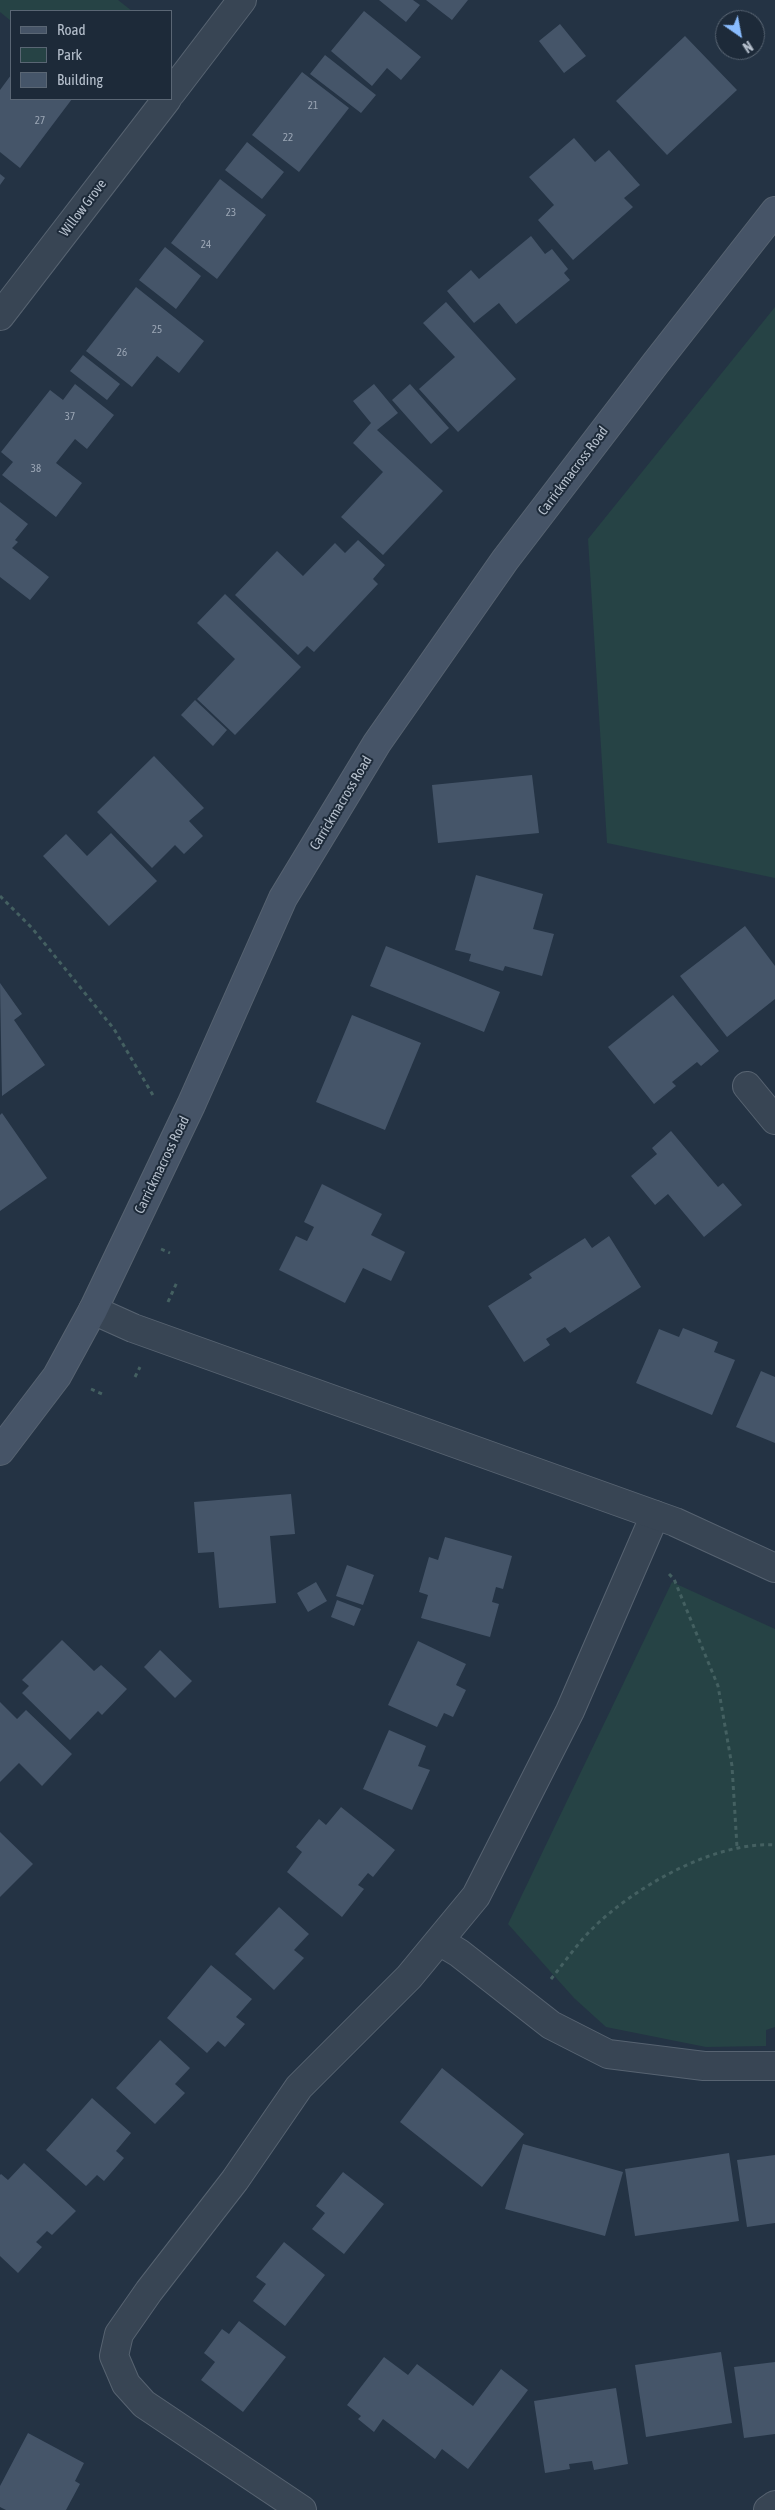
<!DOCTYPE html>
<html>
<head>
<meta charset="utf-8">
<style>
	body { margin:0 }
	#map { position:relative; width:775px; height:2510px; overflow:hidden; background:#243344; font-family:"Asap Condensed",sans-serif }
	canvas { display:block }
	.legend { position:absolute; left:10px; top:10px; width:162px; height:90px; box-sizing:border-box; background:#1d2a39; border:1px solid #5a6674; margin:0; padding:6px 9px; list-style:none; font-size:15px; color:#b6c0cd }
	.legend li { display:flex; align-items:center; gap:10px; height:25px }
	.legend b { width:25px; border:1px solid #5a6674 }
	.north { position:absolute; left:715px; top:10px; width:50px; height:50px; box-sizing:border-box; background:#1d2a39; border:1px solid #5a6674; border-radius:50%; rotate:147deg; font-size:14px; font-weight:700; line-height:20px; text-align:center; color:#b6c0cd }
	.north::after { content:''; display:block; margin:auto; width:18px; height:22px; background:#89bcff; clip-path:polygon(50% 0,100% 100%,50% 72%,0 100%) }
</style>
</head>
<body>
<div id="map">
<canvas width="775" height="2510"></canvas>
<ul class="legend">
<li><b style="height:6px;background:#465467"></b>Road</li>
<li><b style="height:14px;background:#264345"></b>Park</li>
<li><b style="height:14px;background:#455569"></b>Building</li>
</ul>
<div class="north">N</div>
</div>
<script>
const ctx = document.querySelector('canvas').getContext('2d');
ctx.lineJoin = 'round';
function fillPath(path, color) {
  ctx.fillStyle = color;
  ctx.fill(path, 'evenodd');
}
function stroke(path, color, width, dash) {
  ctx.strokeStyle = color;
  ctx.lineWidth = width;
  ctx.lineCap = dash ? 'butt' : 'round';
  ctx.setLineDash(dash || []);
  ctx.stroke(path);
}
function drawText(font, color, halo, rows, align = 'center') {
  ctx.font = font + ' "Asap Condensed",sans-serif';
  ctx.lineWidth = 4;
  ctx.setLineDash([]);
  ctx.textBaseline = 'middle';
  ctx.strokeStyle = halo;
  ctx.fillStyle = color;
  for (const [text, x, y, turn = 0] of rows) {
    ctx.save();
    ctx.translate(x, y);
    ctx.rotate((+turn || 0) * Math.PI / 180);
    ctx.textAlign = isNaN(turn) ? turn : align;
    if (halo) ctx.strokeText(text, 0, 0);
    ctx.fillText(text, 0, 0);
    ctx.restore();
  }
}
fillPath(new Path2D(`
	M0 0H118L132 11H11V21L0 12Z
	M775 307V878L607 843 588 539Z
	M672 1582 775 1629V2027L766 2030V2046L706 2047 606 2027 574 1998 508 1924Z`), '#264345');
fillPath(new Path2D(`
	M379 0H413L420 5 406 22Z
	M426 0H468L452 20Z
	M364 11 421 57 401 80 387 68 372 86 331 51Z
	M560 24 586 56 564 73 539 41Z
	M685 36 737 90 667 155 616 101Z
	M325 55 376 95 361 113 310 74Z
	M302 72 349 108 299 172 252 135Z
	M11 75V99H72L20 168 0 152V90Z
	M574 138 595 162 609 150 640 185 624 198 633 207 573 260 538 220 554 205 529 177Z
	M247 142 284 172 262 199 225 170Z
	M0 174 5 178 0 185Z
	M220 179 266 215 217 279 171 243Z
	M531 236 545 254 552 249 568 269 564 273 570 280 516 324 499 303 474 323 447 291 471 270 479 279Z
	M165 247 201 276 176 309 139 280Z
	M136 287 204 341 179 373 157 356 132 387 86 351Z
	M446 302 516 379 458 432 419 389 455 357 423 323Z
	M83 355 120 384 107 400 70 371Z
	M75 384 114 415 87 449 75 439 56 463 82 483 56 517 2 475 13 462 1 452 50 390 63 400Z
	M374 384 398 413 377 430 443 491 383 555 341 517 383 472 353 443 371 423 353 401Z
	M410 384 449 428 431 444 392 400Z
	M0 502 28 524 15 540 18 542 12 548 49 577 30 600 0 577Z
	M358 540 385 565 373 579 378 584 314 652 307 646 298 655 235 595 277 551 303 576 335 543 345 553Z
	M225 594 301 667 235 735 197 699 235 659 197 623Z
	M195 700 227 730 213 746 181 715Z
	M154 756 204 808 189 821 203 836 184 854 175 845 152 868 97 812Z
	M532 775 539 833 438 843 432 785Z
	M111 833 157 881 109 926 43 856 66 834 87 856Z
	M476 875 543 894 533 929 554 934 542 976 505 966 503 971 469 961 471 954 455 950Z
	M745 926 775 966V999L727 1037 680 976Z
	M386 946 500 992 484 1032 370 986Z
	M0 983 22 1014 14 1020 45 1065 2 1096Z
	M673 995 719 1051 701 1066 697 1062 672 1082 676 1086 654 1104 608 1047Z
	M352 1015 421 1043 385 1130 316 1102Z
	M2 1113 47 1178 0 1211V1115Z
	M671 1131 718 1187 723 1183 742 1205 704 1237 668 1194 655 1205 631 1176 657 1154 652 1148Z
	M322 1184 382 1214 371 1235 405 1252 391 1281 363 1268 345 1303 279 1270 296 1236 307 1241 314 1227 304 1222Z
	M609 1236 641 1287 570 1333 565 1327 546 1339 550 1345 524 1362 488 1306 532 1278 529 1274 585 1238 592 1248Z
	M683 1328 718 1342 714 1352 735 1360 712 1415 636 1383 659 1329 679 1337Z
	M761 1371 775 1377V1443L736 1427Z
	M291 1494 295 1534 270 1536 276 1603 219 1608 214 1552 198 1553 194 1502Z
	M445 1537 512 1556 503 1589 496 1587 492 1602 499 1604 490 1637 421 1618 428 1595 419 1592 429 1557 438 1560Z
	M347 1565 374 1575 363 1605 336 1596Z
	M316 1582 327 1601 308 1612 297 1593Z
	M337 1600 361 1609 354 1626 331 1617Z
	M62 1640 94 1671 101 1665 127 1689 102 1715 98 1711 70 1740 22 1693 29 1686 22 1680Z
	M418 1641 466 1664 456 1685 466 1690 453 1717 444 1713 437 1727 388 1705Z
	M160 1650 192 1681 175 1698 144 1667Z
	M0 1702 17 1719 26 1710 72 1754 42 1786 19 1763 0 1782Z
	M389 1730 426 1746 418 1766 430 1770 412 1810 363 1789Z
	M341 1807 395 1850 373 1877 368 1873 358 1885 364 1889 342 1917 287 1872 302 1852 296 1847 319 1819 326 1825Z
	M0 1832 33 1864 0 1897Z
	M279 1907 309 1934 294 1950 304 1958 274 1990 235 1954Z
	M211 1965 252 1999 236 2017 245 2024 225 2047 218 2041 207 2053 167 2018Z
	M160 2040 190 2068 175 2084 185 2093 155 2124 116 2088Z
	M442 2068 524 2134 482 2187 400 2122Z
	M92 2098 131 2133 116 2151 124 2158 104 2181 97 2175 86 2186 46 2150Z
	M523 2144 623 2172 605 2236 505 2209Z
	M729 2153 739 2221 635 2236 625 2169Z
	M775 2155V2223L747 2227 737 2160Z
	M24 2163 76 2211 52 2235 47 2231 36 2242 42 2247 18 2273 0 2256V2175L1 2174 8 2180Z
	M343 2172 384 2204 344 2254 312 2229 325 2213 316 2206Z
	M284 2242 325 2275 285 2326 253 2301 266 2284 256 2277Z
	M239 2321 286 2357 243 2412 201 2380 215 2362 204 2353 222 2329 229 2334Z
	M721 2352 732 2423 646 2437 635 2365Z
	M384 2357 408 2375 417 2364 473 2406 501 2369 528 2390 468 2469 442 2449 435 2459 383 2419 374 2432 358 2419 361 2416 347 2405Z
	M775 2362V2434L744 2438 734 2367Z
	M616 2388 628 2464 594 2470 592 2461 569 2464 570 2469 545 2473 534 2401Z
	M28 2433 84 2463 75 2481 80 2484 66 2510H6L0 2507V2486Z`), '#455569');
const minor = new Path2D(`
	M171 93 242 0
	M0 316 167 99
	M747 1086 775 1120
	M439 1941 459 1953 551 2025 608 2054 704 2066H775
	M302 2510 144 2404 126 2384 114 2356 119 2334 149 2291 235 2180 299 2087 409 1977 476 1896 570 1711 655 1515
	M768 2510 775 2505`);
const tertiary = new Path2D(`
	M93 1310 133 1328 675 1522 775 1568`);
const secondary = new Path2D(`
	M0 1451 57 1376 93 1310 191 1105 283 898 377 743 505 560 655 364 775 211`);
stroke(minor, '#576371', 30);
stroke(tertiary, '#576371', 30);
stroke(secondary, '#576371', 30);
stroke(new Path2D(`
	M0 896 32 928 114 1029 154 1097
	M161 1249 170 1253
	M168 1302 177 1282
	M135 1377 140 1367
	M91 1389 102 1394
	M669 1574 674 1579 718 1686 732 1766 737 1847
	M551 1979C564 1963 577 1944 592 1929 634 1887 715 1841 775 1845`), '#446061', 3, [4, 4]);
stroke(minor, '#384554', 28);
stroke(tertiary, '#384554', 28);
stroke(secondary, '#465467', 28);
drawText('11px', '#9aa5b4', null, [
	["21",313,106],
	["27",40,121],
	["22",288,138],
	["23",231,213],
	["24",206,245],
	["25",157,330],
	["26",122,353],
	["37",70,417],
	["38",36,469]
]);
drawText('14px', '#b6c0cd', '#1d2a39', [
	["Willow Grove",83,208,-53],
	["Carrickmacross Road",573,471,-53],
	["Carrickmacross Road",341,803,-59],
	["Carrickmacross Road",162,1165,-64]
]);
</script>
</body>
</html>
